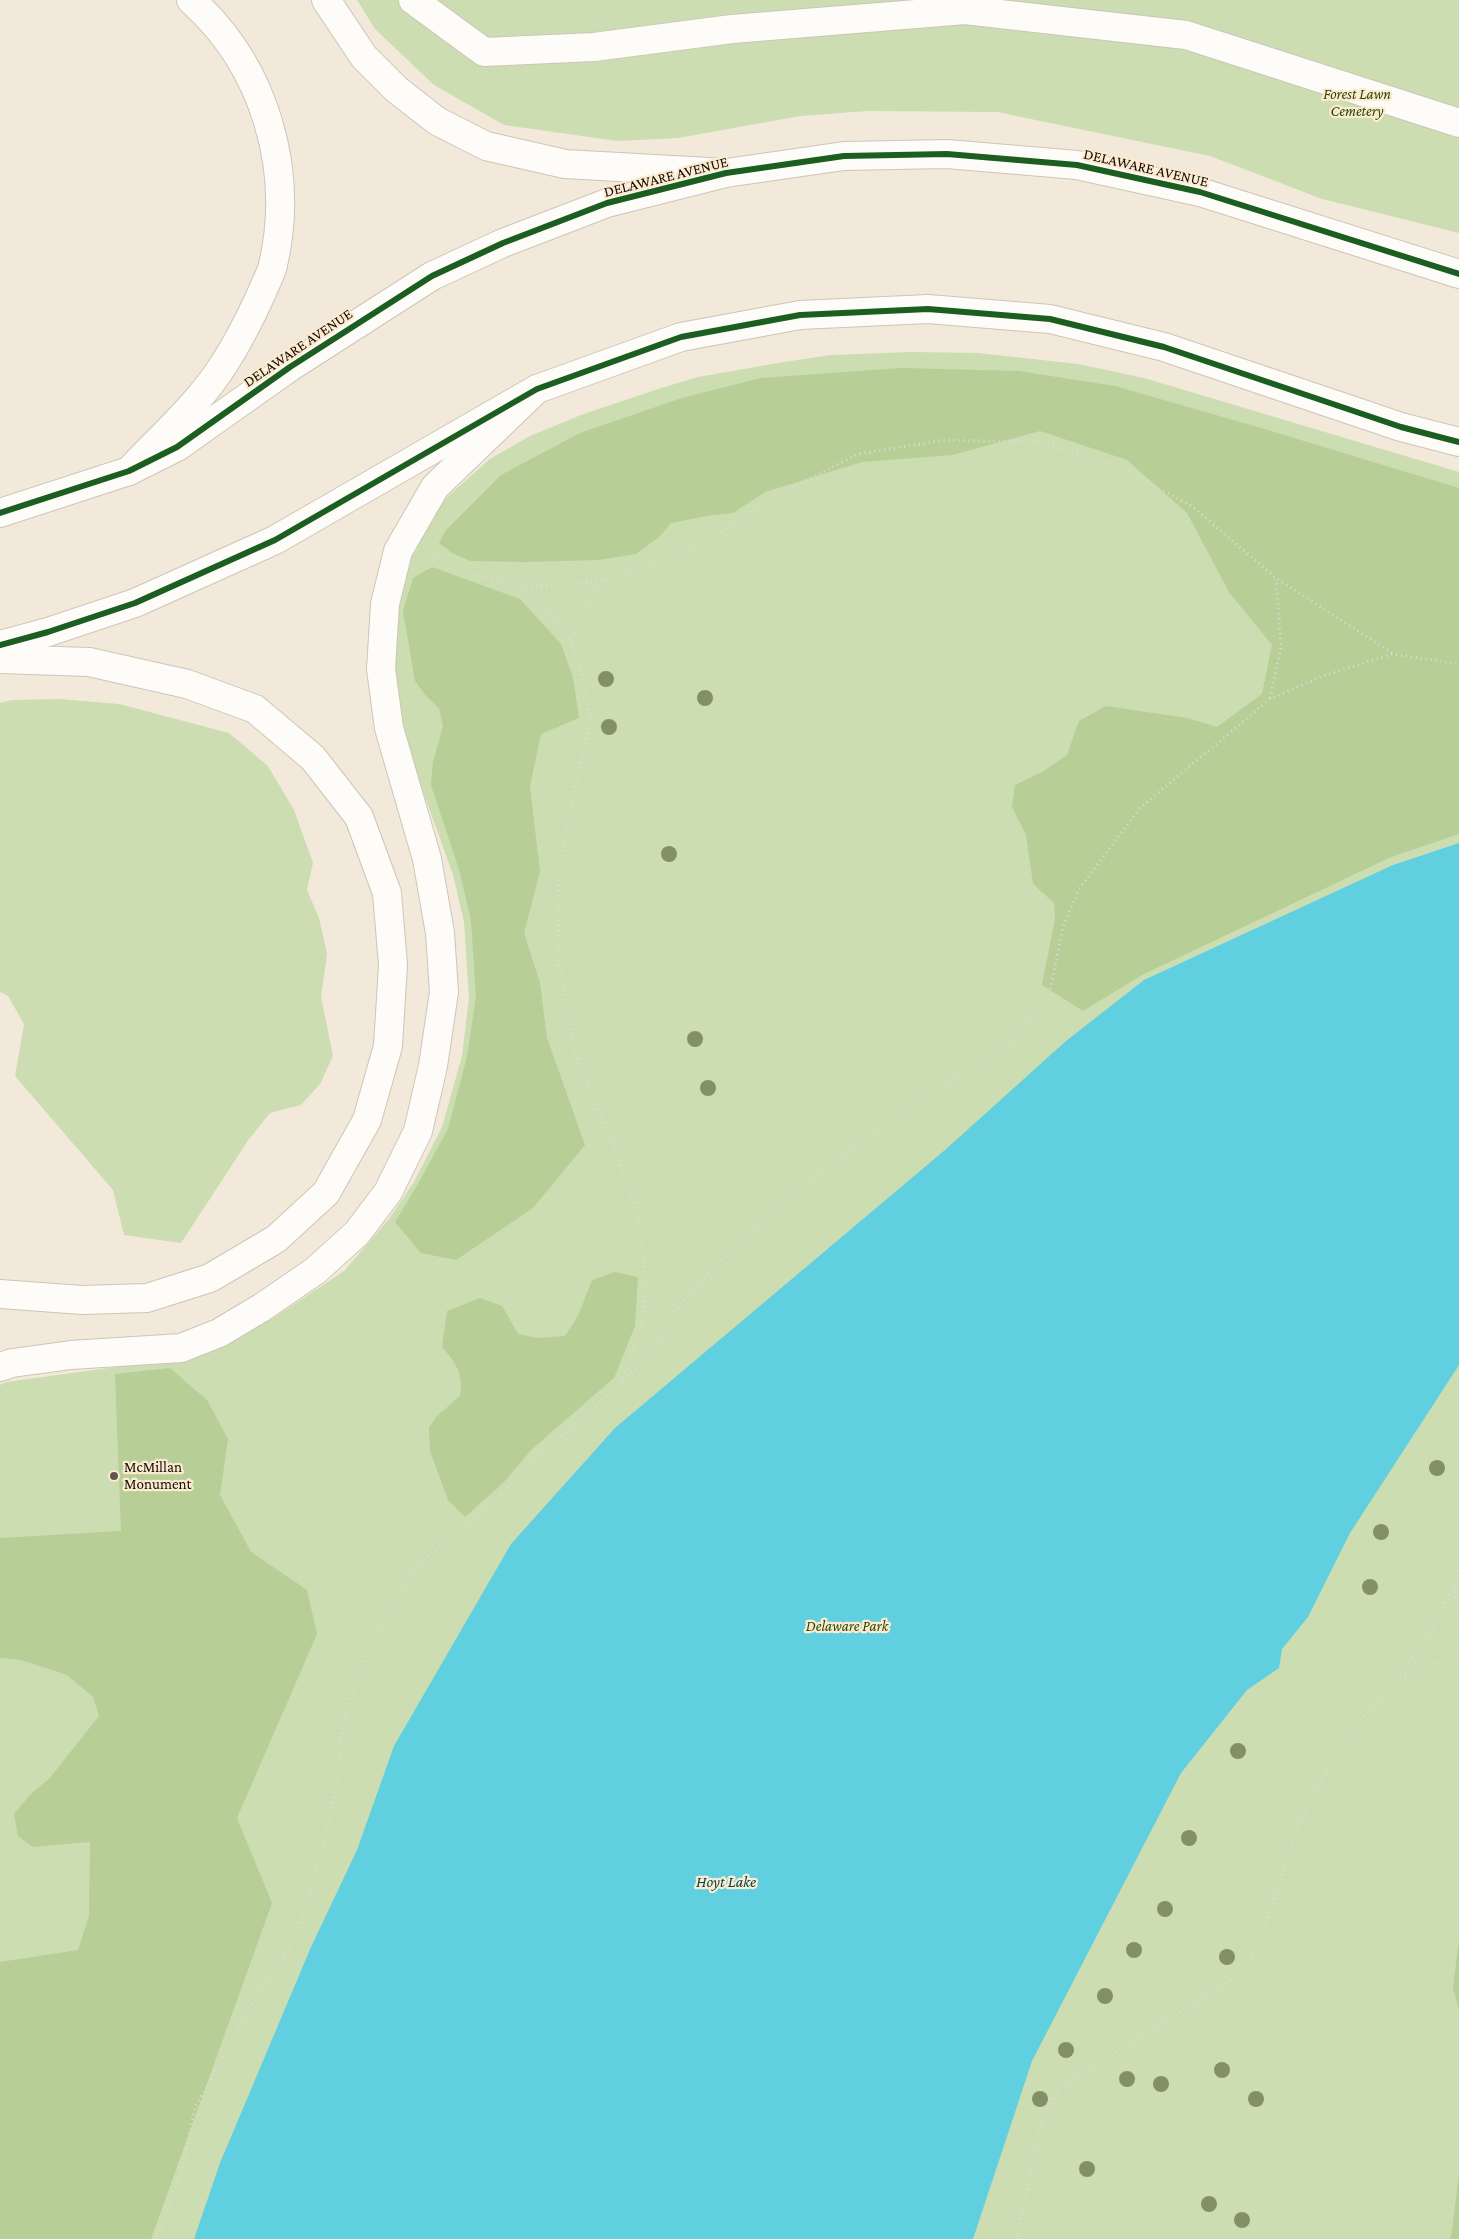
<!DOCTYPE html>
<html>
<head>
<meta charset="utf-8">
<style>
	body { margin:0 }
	canvas { display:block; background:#f2e9da }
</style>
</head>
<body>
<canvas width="1459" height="2239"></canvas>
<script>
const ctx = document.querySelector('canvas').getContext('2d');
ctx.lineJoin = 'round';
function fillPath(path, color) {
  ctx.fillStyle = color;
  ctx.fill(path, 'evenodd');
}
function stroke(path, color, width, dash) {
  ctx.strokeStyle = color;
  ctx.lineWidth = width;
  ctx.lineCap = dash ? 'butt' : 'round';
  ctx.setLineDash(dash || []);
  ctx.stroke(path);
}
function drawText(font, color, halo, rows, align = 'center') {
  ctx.font = font + ' "Crimson Pro",serif';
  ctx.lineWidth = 4.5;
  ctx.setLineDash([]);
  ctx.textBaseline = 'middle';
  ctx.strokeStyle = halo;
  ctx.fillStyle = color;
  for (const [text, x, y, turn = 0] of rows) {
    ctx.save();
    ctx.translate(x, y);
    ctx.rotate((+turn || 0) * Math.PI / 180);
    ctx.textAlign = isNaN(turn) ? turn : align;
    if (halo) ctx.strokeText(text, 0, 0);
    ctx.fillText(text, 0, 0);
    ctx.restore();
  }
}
fillPath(new Path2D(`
	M357 0H1459V233L1322 199 1210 156 997 112 867 111 800 116 678 138 617 141 504 125 434 85 375 29Z
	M912 352 978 353 1078 364 1144 378 1459 472V2239H0V1385L6 1382 167 1360 203 1350 272 1319 344 1271 389 1219 414 1182 442 1127 462 1056 469 998 464 922 453 875 400 727 388 649 404 569 417 549 421 532 447 497 490 459 530 436 581 415 658 389 698 377 784 362 831 355Z
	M60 699 119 704 229 733 268 766 294 810 313 863 307 890 319 918 327 954 321 997 333 1056 320 1084 301 1105 270 1113 249 1139 181 1243 124 1235 113 1190 15 1076 24 1024 8 996 0 992V703L12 700Z`), '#ccddb2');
fillPath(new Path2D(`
	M901 368 1019 371 1115 386 1261 428 1459 488V834L1391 857 1142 975 1083 1011 1042 985 1055 919 1054 903 1033 884 1026 835 1012 807 1015 785 1044 771 1067 755 1079 721 1106 706 1187 718 1217 727 1262 694 1272 645 1229 592 1187 513 1127 460 1040 431 953 455 862 462 765 492 733 513 712 515 671 523 659 537 636 554 598 560 525 562 470 561 452 553 439 543 446 530 501 475 580 433 682 398 761 378Z
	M432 567 520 599 561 644 573 677 579 718 541 734 530 786 540 872 524 933 540 983 547 1038 585 1145 533 1208 456 1260 421 1253 395 1222 418 1184 448 1129 467 1057 476 997 471 920 460 873 431 785 433 762 443 726 439 708 426 696 415 681 403 611 413 578Z
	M615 1272 638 1277 635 1326 614 1378 532 1449 504 1482 465 1517 448 1500 430 1451 429 1427 437 1416 460 1396C464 1374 456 1363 442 1347L447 1311 480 1298 502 1306 518 1334 538 1338 565 1336 578 1316 592 1280Z
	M170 1368 207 1400 228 1439 220 1495 251 1552 307 1590 317 1634 237 1818 272 1903 151 2239H0V1962L78 1950 89 1916 90 1842 33 1847 18 1836 14 1814 30 1795 49 1779 99 1716 93 1697 67 1675 21 1660 0 1658V1538L121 1531 115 1374Z
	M1459 1939V2010L1453 1988Z
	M1459 2173V2239H1450L1452 2231Z`), '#b7ce97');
fillPath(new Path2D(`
	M1459 843V1365L1350 1533 1308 1617 1282 1649 1279 1668 1247 1690 1181 1773 1032 2061 973 2239H194L220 2163 311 1947 357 1850 394 1746 511 1544 615 1428 945 1150 1066 1041 1144 980 1393 865Z`), '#60cfe0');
const minor = new Path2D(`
	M413 0 484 52 594 47 732 29 965 10 1186 35 1459 123`);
const major = new Path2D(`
	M0 513 129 471 177 447 290 367 432 276 503 243 607 203 726 173 844 156 947 154 1077 165 1200 192 1459 274
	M0 645 48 632 135 603 275 540 537 389 681 337 800 315 928 309 1050 319 1164 347 1401 427 1459 442`);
const highway = new Path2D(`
	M326 0 364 57 396 89 437 121 486 146 565 164 726 173
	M129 471C159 439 193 409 218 373 236 347 250 319 263 290 266 282 271 274 273 265 295 170 265 66 191 0
	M0 659 89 662 187 684 255 709 313 758 359 817 387 893 393 965 388 1046 367 1120 326 1193 276 1239 210 1278 147 1298 82 1300 0 1294
	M0 1367 12 1363 71 1355 181 1348 219 1333 261 1308 315 1271 357 1233 388 1192 418 1131 433 1066 444 992 440 933 427 859 389 728 381 669 385 604 398 551 435 487 537 389`);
stroke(minor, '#cdc5b8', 30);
stroke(major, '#cdc5b8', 30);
stroke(highway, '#cdc5b8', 30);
stroke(new Path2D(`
	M433 553 473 575 526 587 602 581 641 570 712 538 766 501 858 454 945 440 1039 442 1123 468 1193 507 1276 578 1392 653
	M526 588 552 615 571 639 582 675 591 723 572 798 559 874 558 960 576 1055 610 1137 636 1208 646 1277 642 1327 622 1381
	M571 639 584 609 602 581
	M1270 698 1281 647 1276 579
	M1454 1587 1459 1619
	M1400 1676 1459 1655
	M156 2239 181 2172 195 2107 219 2066 256 1997 283 1959 302 1920 327 1831 337 1783 340 1741 350 1699 365 1652 418 1564 469 1523 511 1485 537 1456 577 1424 650 1356 673 1313 730 1251 814 1177 928 1094 1008 1047 1050 990 1064 924 1079 889 1140 808 1270 699 1323 676 1393 654 1459 664
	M1017 2239 1037 2136 1059 2088 1242 1973 1253 1955 1274 1901 1299 1822 1340 1745 1399 1676 1430 1633 1454 1586 1459 1568`), '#dedbd7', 3, [1, 4]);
stroke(minor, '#fdfcf9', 28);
stroke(major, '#fdfcf9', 28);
stroke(highway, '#fdfcf9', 28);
stroke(new Path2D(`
	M0 513 129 471 177 447 290 367 432 276 503 243 607 203 726 173 844 156 947 154 1077 165 1200 192 1459 274
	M0 645 48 632 135 603 275 540 537 389 681 337 800 315 928 309 1050 319 1164 347 1401 427 1459 442`), '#1b5e20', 6);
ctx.fillStyle = '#839066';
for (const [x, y] of [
	[606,679],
	[705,698],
	[609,727],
	[669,854],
	[695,1039],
	[708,1088],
	[1437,1468],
	[1381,1532],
	[1370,1587],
	[1238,1751],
	[1189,1838],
	[1165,1909],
	[1134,1950],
	[1227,1957],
	[1105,1996],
	[1066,2050],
	[1222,2070],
	[1127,2079],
	[1161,2084],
	[1040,2099],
	[1256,2099],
	[1087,2169],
	[1209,2204],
	[1242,2220]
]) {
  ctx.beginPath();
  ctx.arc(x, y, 8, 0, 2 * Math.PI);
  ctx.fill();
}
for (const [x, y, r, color] of [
	[114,1476,5,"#60584e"]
]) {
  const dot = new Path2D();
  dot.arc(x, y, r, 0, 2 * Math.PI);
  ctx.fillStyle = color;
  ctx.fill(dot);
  stroke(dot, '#fcebd0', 2);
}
drawText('italic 15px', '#284707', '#fcebd0', [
	["Forest Lawn",1357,94],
	["Cemetery",1357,111],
	["Delaware Park",847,1626]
]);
drawText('15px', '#110a02', '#fcebd0', [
	["DELAWARE AVENUE",1146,168,13],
	["DELAWARE AVENUE",666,177,-14],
	["DELAWARE AVENUE",298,348,-34]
]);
drawText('15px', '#110a02', '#fcebd0', [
	["McMillan",124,1467],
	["Monument",124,1484]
], 'left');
drawText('italic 16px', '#004450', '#fcebd0', [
	["Hoyt Lake",726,1882]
]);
</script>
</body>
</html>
